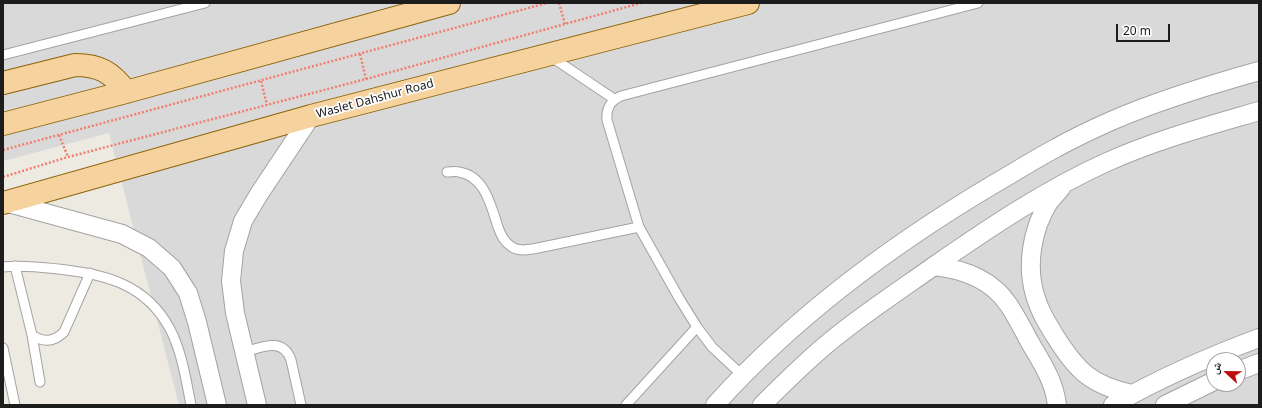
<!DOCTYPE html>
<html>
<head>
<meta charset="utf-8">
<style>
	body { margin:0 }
	#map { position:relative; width:1262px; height:408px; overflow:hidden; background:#edeae2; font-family:"Noto Sans","Noto Naskh Arabic",sans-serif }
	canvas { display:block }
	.frame { position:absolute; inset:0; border:4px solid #1c1c1c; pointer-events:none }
	.north { position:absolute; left:1206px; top:352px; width:40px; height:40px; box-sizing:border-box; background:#fff; border:1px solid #a4a4a4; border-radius:50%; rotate:292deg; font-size:11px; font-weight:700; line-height:16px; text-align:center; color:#1c1c1c }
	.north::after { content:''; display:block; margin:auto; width:14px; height:18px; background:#bd0f0b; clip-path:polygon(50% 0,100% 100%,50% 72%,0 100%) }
	.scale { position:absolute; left:1116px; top:24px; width:54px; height:18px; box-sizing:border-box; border:2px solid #1c1c1c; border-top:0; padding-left:5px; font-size:12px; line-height:14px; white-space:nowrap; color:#1c1c1c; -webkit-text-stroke:3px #fff; paint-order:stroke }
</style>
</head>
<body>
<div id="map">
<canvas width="1262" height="408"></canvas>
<div class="frame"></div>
<div class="north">ش</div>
<div class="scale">20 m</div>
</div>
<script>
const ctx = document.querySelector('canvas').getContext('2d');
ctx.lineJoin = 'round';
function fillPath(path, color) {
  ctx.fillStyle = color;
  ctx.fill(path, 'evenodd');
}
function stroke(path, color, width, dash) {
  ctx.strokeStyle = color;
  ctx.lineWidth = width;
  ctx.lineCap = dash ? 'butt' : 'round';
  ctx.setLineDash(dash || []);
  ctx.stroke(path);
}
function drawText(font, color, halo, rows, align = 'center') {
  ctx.font = font + ' "Noto Sans",sans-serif';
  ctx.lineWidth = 3.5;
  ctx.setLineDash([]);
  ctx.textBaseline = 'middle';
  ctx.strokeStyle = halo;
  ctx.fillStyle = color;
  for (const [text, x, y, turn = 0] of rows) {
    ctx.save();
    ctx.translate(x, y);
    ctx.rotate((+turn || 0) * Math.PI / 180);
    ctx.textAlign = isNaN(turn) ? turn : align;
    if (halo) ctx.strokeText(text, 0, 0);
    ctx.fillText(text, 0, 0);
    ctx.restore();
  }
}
fillPath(new Path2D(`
	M3 3H1259V405H179L109 133 3 161ZM1214 360H1238V384H1214Z`), '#dad9d9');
const service = new Path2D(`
	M3 55 205 3
	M550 56 614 99
	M447 172C451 172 455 171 459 172 485 176 491 206 498 227 501 235 504 242 512 247 518 251 525 250 533 249L639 227
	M15 266 32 335 40 382
	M3 267C21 265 39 267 58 269 105 274 146 284 170 329 182 352 186 380 191 405
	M697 327 712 347 742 375
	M32 335C44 343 54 342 64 332L90 273
	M3 348 15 405
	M244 352C262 347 283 337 291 360L301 405
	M626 405 697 327 679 298 639 227 607 120C606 108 610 101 621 96L978 3`);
const minor = new Path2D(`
	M1061 188C1057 193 1053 197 1049 202 1032 229 1026 265 1035 295 1039 310 1047 323 1055 336 1077 371 1091 385 1132 394
	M5 202 122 234 149 248 172 268 188 293 197 322 217 405
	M934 266C962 269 991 279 1008 304 1017 317 1024 332 1032 346 1044 366 1054 382 1057 405
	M1238 371 1259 363
	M257 405 235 313 231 281 234 251 243 221 259 194 311 116
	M715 405C795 316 891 245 994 184 1015 172 1035 159 1056 148 1074 138 1093 129 1111 121 1159 100 1209 85 1259 71
	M762 405C785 382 808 359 833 339 865 313 900 290 934 266 989 228 1045 190 1107 162 1156 140 1208 126 1259 111
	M1113 405C1160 378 1208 357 1259 338
	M1165 405 1214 381`);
const primary = new Path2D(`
	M3 83 75 65C99 65 112 72 126 92
	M3 124 126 92 449 3
	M3 203 311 116 748 3`);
stroke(service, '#a3a3a3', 11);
stroke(minor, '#a3a3a3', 20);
stroke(primary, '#8c6308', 24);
stroke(new Path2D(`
	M559 3 565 24
	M360 54 366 79
	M261 81 267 105
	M59 135 68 157
	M3 150 547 3
	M3 177 68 157 366 79 641 3`), '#f17f6f', 2.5, [2, 2]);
stroke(service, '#fff', 9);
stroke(minor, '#fff', 18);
stroke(primary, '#f6d29e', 22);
drawText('12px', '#1c1c1c', '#fff', [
	["Waslet Dahshur Road",375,99,-15]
]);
</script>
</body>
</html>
